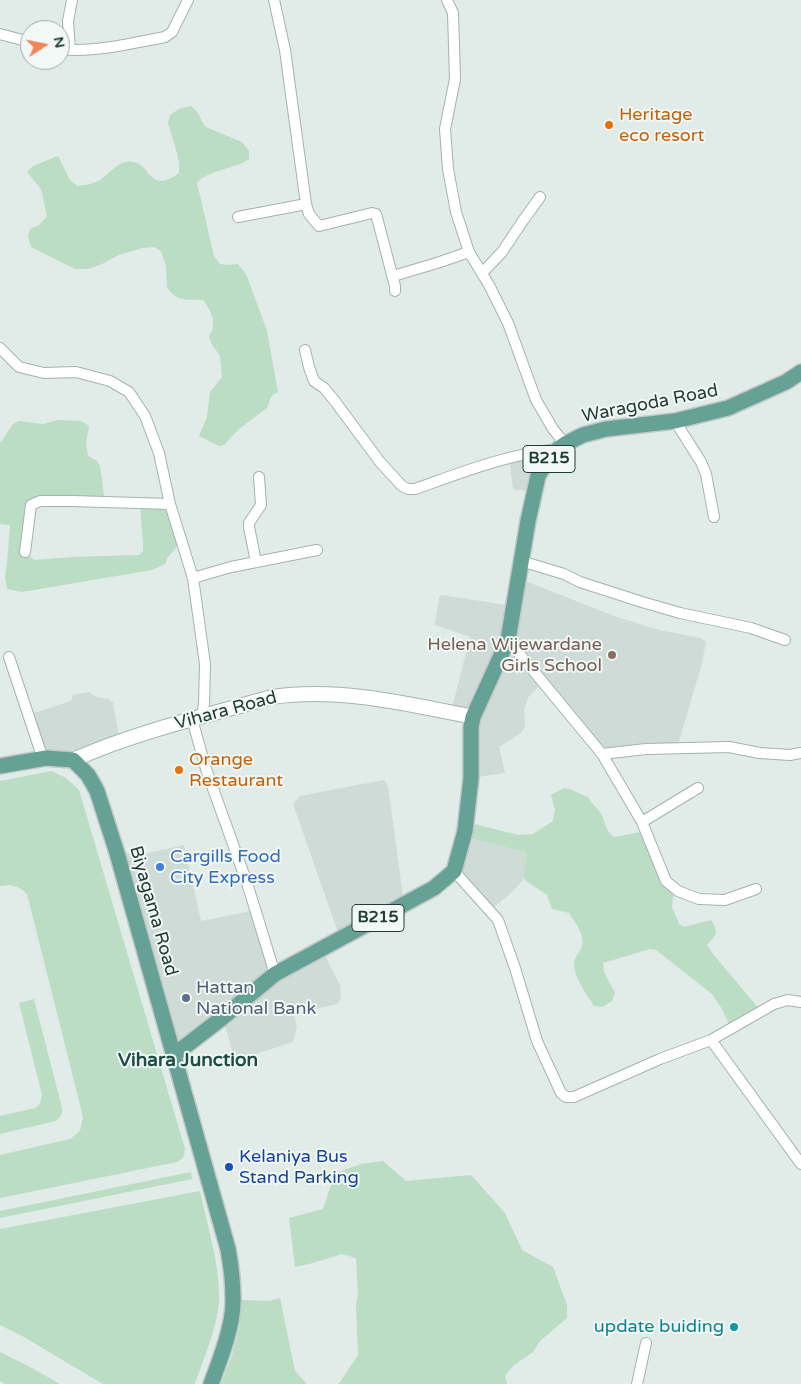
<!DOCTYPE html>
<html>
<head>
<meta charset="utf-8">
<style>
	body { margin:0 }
	#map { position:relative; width:801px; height:1384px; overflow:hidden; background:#e1ebe7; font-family:"Varela Round",sans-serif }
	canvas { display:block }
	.north { position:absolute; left:20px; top:20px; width:50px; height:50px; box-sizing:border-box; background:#f1f8f5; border:1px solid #9eada9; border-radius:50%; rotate:79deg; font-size:14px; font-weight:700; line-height:20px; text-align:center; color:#213c36 }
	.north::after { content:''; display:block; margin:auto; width:18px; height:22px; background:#f18459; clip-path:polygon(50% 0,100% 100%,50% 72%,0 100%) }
</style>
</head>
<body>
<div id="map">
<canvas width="801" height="1384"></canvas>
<div class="north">N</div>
</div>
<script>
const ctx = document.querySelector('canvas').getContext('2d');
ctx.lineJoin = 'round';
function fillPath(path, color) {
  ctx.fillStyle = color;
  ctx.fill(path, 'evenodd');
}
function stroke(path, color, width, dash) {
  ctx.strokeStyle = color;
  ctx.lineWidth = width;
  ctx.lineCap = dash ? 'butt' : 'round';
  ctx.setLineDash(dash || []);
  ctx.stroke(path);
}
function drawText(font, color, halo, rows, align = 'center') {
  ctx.font = font + ' "Varela Round",sans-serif';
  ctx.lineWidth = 4;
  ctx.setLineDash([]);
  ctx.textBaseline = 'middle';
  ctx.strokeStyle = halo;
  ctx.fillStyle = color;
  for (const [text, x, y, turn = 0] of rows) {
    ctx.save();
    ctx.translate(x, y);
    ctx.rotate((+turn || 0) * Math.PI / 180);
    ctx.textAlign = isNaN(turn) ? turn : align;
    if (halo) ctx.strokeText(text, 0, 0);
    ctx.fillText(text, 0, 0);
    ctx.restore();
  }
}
fillPath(new Path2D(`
	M558 449 535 491 515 490 513 489 511 473 510 457Z
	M518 578 614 616 659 630 701 638 706 642 701 667 677 748 602 754 543 682 529 696 524 709 525 727 521 733 499 747 505 773 471 778 473 717 451 712 470 637 435 625 439 598 441 595 513 606Z
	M89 692 96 697 109 699 113 703 120 741 100 748 46 758 28 715 71 701 73 695Z
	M384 780 388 786 404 904 340 938 293 804 300 796Z
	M464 835 473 839 525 852 527 855 523 875 524 879 513 891 490 911 454 871Z
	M184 845 201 921 251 911 275 973 321 948 340 985 341 999 337 1004 302 1012 292 1008 297 1027 293 1042 233 1061 234 1057 223 1018 174 1055 117 853H148Z`), '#cfdbd6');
fillPath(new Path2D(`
	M191 106C199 111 200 120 206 127L242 142 249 151V159C235 169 205 171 197 183L214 256 220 264 227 265 238 264 246 274 267 331 278 392 274 394 271 397 267 408 239 429 224 445 219 446 199 436 207 417 210 392 222 377 220 356 211 343 209 336C218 325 211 310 203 300 187 299 179 303 167 288L166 266 161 251 154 247 142 248 119 255 100 265 87 269H75L31 247 28 236 30 229 39 225 47 216 41 189 27 172 33 166 58 156 70 180 77 186C84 185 94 184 100 180 111 173 119 159 133 162 151 164 149 195 179 173V163L177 153 168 123 170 115 179 109Z
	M58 420 81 421 89 426 86 443 88 456 97 461 100 466 105 502 31 505 25 552 34 560 72 557 139 555 143 551V544L140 503 170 504 181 542 168 557 165 564 152 570 22 592 7 589 5 576 7 564 10 525 0 524V442L2 441 12 425 19 421 43 424Z
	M52 771 66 778 79 790 185 1149 183 1158 177 1162 0 1198V1155L70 1139 80 1131 83 1117 27 894C18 886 13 884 0 886V781Z
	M564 788 570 789 589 798C591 804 597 807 600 812 606 821 605 832 614 837L646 831 674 888 672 907 679 924 684 927 711 920C719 933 717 934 707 945L713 954 761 1011 731 1028 722 1009 712 994 656 950 650 949 603 963 604 972 615 993 612 1001 602 1007 594 1006C586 993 574 978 574 963 574 958 579 953 581 949 587 936 575 923 569 913L552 909 547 895 526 881 523 876 527 855 525 852 473 839 464 835 466 822 518 835 533 834 553 821 555 810 551 795Z
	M34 999 62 1108V1114L56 1121 0 1134V1116L35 1108 40 1104 42 1095 19 1003Z
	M383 1161 406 1181 471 1175 505 1213 522 1250 553 1267 567 1305V1318L540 1341 533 1352 514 1365 505 1376 507 1384H338L340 1382 358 1355 356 1305 358 1293 356 1258 342 1254 309 1264 295 1267 289 1218 323 1209 335 1173 361 1164Z
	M191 1172 192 1179 0 1218V1211Z
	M200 1191C207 1225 219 1260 219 1296 219 1324 204 1357 195 1384H103L24 1337 0 1325V1229Z
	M280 1298 295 1371 307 1384H221L232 1355 239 1329 241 1300 269 1301Z
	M0 1352 30 1367 60 1384H5L0 1381Z`), '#baddc4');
const street = new Path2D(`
	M274 0 285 50 306 204 309 214 319 226 372 213 376 214 395 286V291
	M447 0 453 13 455 79 445 129 448 169 456 212 469 252 489 285 508 323 536 400 553 429 565 444
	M0 34 30 42
	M60 49C95 53 131 43 165 37L172 32 188 0
	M70 50 68 21 72 0
	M238 217 306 204
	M482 273 502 252 522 222 540 197
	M393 276 437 263 469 252
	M0 348 19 367 44 373 76 372 110 381 129 392 145 416 159 453 170 504 193 578 205 664 204 703 202 717
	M305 350 309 367 314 381 324 388 334 400 380 462 402 486 408 489H415C463 472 508 454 558 449
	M675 421 701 462 706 474 714 517
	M25 552 31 505 40 501H72L170 504
	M521 561 564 574 580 582 642 602 680 613 751 628 785 640
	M256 562 249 527V523L261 505 259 477
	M193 578 231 567 317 550
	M508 640 602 754 642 822 698 788
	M9 657 43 759
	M192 719 206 769 247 883 275 974
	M602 754 646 749 729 747 760 753 790 755 801 753
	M642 822 666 881 678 891 699 899 725 900 756 889
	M454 871 498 920 515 968 537 1041 561 1093 566 1097H574L660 1059 711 1040 801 1164
	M711 1040 774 1004 788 1000 801 1002
	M637 1384 646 1343`);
const secondary = new Path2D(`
	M73 760C136 732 205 716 272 697 338 687 409 704 473 717`);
const primary = new Path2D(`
	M0 766 46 758 73 760 88 775 97 791 117 853 228 1249C231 1265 233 1282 233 1299 234 1324 220 1360 211 1384
	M174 1055 222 1018 275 974 434 888 454 871 465 831 471 778V727L473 717 508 640 528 521 538 476 546 462 558 449 565 444 583 435 606 429 675 421 728 408 786 382 801 372`);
stroke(street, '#a4b3ae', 12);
stroke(secondary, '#9fb7b0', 16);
stroke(primary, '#c1c8c7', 18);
stroke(street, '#fff', 10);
stroke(secondary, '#fff', 14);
stroke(primary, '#65a194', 15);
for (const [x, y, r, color] of [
	[609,125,5,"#e8710a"],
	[612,655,5,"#8d6e63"],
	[179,770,5,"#e8710a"],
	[160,867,5,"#3f7fe0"],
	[186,998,5,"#5c6f8a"],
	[229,1167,5,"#1a4fb4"],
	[734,1327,5,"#0f9aa8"]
]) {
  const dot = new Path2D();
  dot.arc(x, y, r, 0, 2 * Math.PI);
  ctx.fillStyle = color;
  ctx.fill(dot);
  stroke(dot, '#f1f8f5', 2);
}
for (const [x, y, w] of [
	[549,459,52],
	[378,918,52]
]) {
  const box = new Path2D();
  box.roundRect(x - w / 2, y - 13.5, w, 27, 4);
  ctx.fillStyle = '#f1f8f5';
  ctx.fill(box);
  stroke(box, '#213c36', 1);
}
drawText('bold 16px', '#213c36', null, [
	["B215",549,459],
	["B215",378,918]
]);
drawText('18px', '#c56008', '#f1f8f5', [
	["Heritage",619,115],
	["eco resort",619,136],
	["Orange",189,760],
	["Restaurant",189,781]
], 'left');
drawText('18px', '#213c36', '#f1f8f5', [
	["Waragoda Road",650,404,-11],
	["Vihara Road",226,711,-15],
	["Biyagama Road",153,911,74]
]);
drawText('18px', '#785e54', '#f1f8f5', [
	["Helena Wijewardane",602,645],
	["Girls School",602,666]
], 'right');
drawText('18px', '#366cbe', '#f1f8f5', [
	["Cargills Food",170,857],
	["City Express",170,878]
], 'left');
drawText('18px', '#4e5e75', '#f1f8f5', [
	["Hattan",196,988],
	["National Bank",196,1009]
], 'left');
drawText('18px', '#164399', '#f1f8f5', [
	["Kelaniya Bus",239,1157],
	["Stand Parking",239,1178]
], 'left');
drawText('18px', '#0d838f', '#f1f8f5', [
	["update buiding",724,1327]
], 'right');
drawText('bold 19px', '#1d4e44', '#f1f8f5', [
	["Vihara Junction",188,1061]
]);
</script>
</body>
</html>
